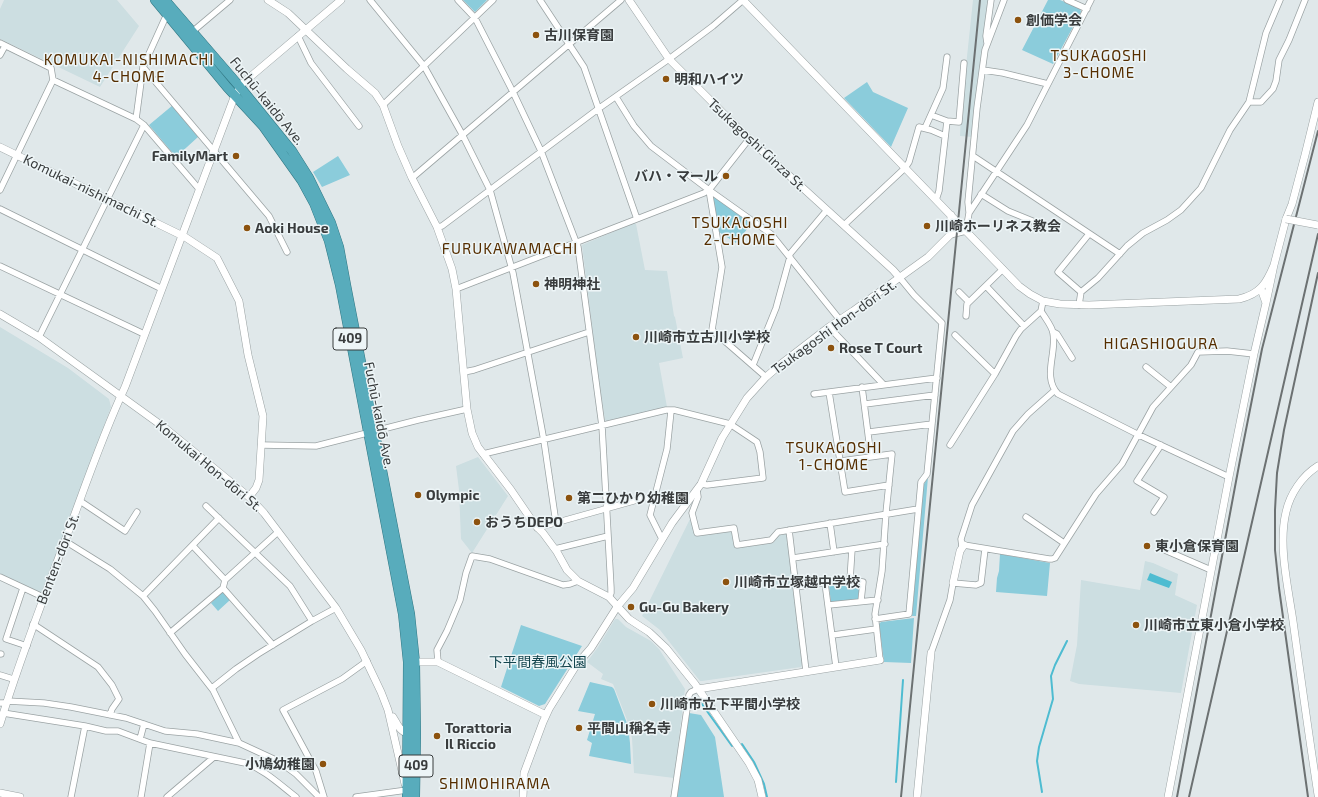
<!DOCTYPE html>
<html>
<head>
<meta charset="utf-8">
<style>
	body { margin:0 }
	canvas { display:block; background:#e0e8ea }
</style>
</head>
<body>
<canvas width="1318" height="797"></canvas>
<script>
const ctx = document.querySelector('canvas').getContext('2d');
ctx.lineJoin = 'round';
function fillPath(path, color) {
  ctx.fillStyle = color;
  ctx.fill(path, 'evenodd');
}
function stroke(path, color, width, dash) {
  ctx.strokeStyle = color;
  ctx.lineWidth = width;
  ctx.lineCap = dash ? 'butt' : 'round';
  ctx.setLineDash(dash || []);
  ctx.stroke(path);
}
function drawText(font, color, halo, rows, align = 'center') {
  ctx.font = font + ' "Exo 2","Noto Sans JP",sans-serif';
  ctx.lineWidth = 3;
  ctx.setLineDash([]);
  ctx.textBaseline = 'middle';
  ctx.strokeStyle = halo;
  ctx.fillStyle = color;
  for (const [text, x, y, turn = 0] of rows) {
    ctx.save();
    ctx.translate(x, y);
    ctx.rotate((+turn || 0) * Math.PI / 180);
    ctx.textAlign = isNaN(turn) ? turn : align;
    if (halo) ctx.strokeText(text, 0, 0);
    ctx.fillText(text, 0, 0);
    ctx.restore();
  }
}
fillPath(new Path2D(`
	M4 0H117L139 26 100 87 0 39V9Z
	M973 0H989L973 137 960 136 961 113Z
	M634 223 636 224 645 270 667 271 674 316 675 317 683 358 659 363 667 407 607 421 605 420 598 375 582 245Z
	M0 327 68 368 109 399 111 407 44 591 40 593 0 574Z
	M478 457 508 496 472 553 461 539 459 490 456 466Z
	M690 519 692 523 695 533 698 536 732 531 736 548 773 543 779 535 787 533 802 665 801 667 702 681H700L660 630 642 616Z
	M1145 561 1153 563 1178 574 1175 595 1197 605 1181 693 1079 684 1070 681 1077 645 1081 580 1140 590Z
	M615 619H618L626 627 651 641 659 649 685 689 674 778 634 773 632 738 627 720 613 684 601 679 603 674 587 662 598 647Z`), '#ccdee1');
fillPath(new Path2D(`
	M463 0H487L475 12Z
	M1048 0H1060L1080 8 1081 12 1053 64 1022 50Z
	M867 82 873 92 908 108 891 147 844 98Z
	M173 105 198 137 176 157 149 125Z
	M338 156 350 175 322 187 313 172Z
	M711 193 752 223 736 243 719 232Z
	M928 477 916 616H912L923 486Z
	M1000 554 1050 563 1047 596 996 592 997 578 999 571Z
	M842 582 860 585 858 599 831 603 829 585Z
	M223 591 230 600 218 611 211 603Z
	M914 618 911 663 884 662 879 624 881 622Z
	M521 625 582 646 545 704 539 706 501 687Z
	M590 682 612 687 614 689 628 726 630 743 631 764 589 756 592 743 587 740 595 714 578 711Z
	M689 713 701 715 715 737 724 797H677Z`), '#8bccdb');
fillPath(new Path2D(`
	M1150 573 1172 582 1169 588 1147 580Z`), '#4ebcd1');
stroke(new Path2D(`
	M699 700 732 746
	M742 744 754 762 764 784 767 797
	M896 782 903 680
	M1042 792 1037 761 1039 747 1053 699 1051 676 1055 665 1067 641`), '#4ebcd1', 2);
const minor = new Path2D(`
	M370 0 424 66 462 134 490 190 513 273 544 441 556 523
	M458 0 475 18 513 92 541 151 578 247 602 426 611 588V593L609 597
	M540 0 584 67 637 219
	M1067 0 1087 9
	M192 32 230 0
	M298 36 311 63 359 126
	M0 43 51 68 53 80 0 190
	M987 43 986 36 991 0
	M0 55 5 46
	M143 67 269 216 287 252
	M983 70 1003 73 1048 84
	M53 80 136 119 144 125 199 189
	M616 97 634 126 651 146 709 190 722 267 712 330 766 377
	M1249 102H1261L1273 89 1276 81 1279 60 1289 40 1305 0
	M383 105 493 0
	M931 115 947 121
	M136 119 143 67 167 14
	M925 128 943 88 947 57
	M973 156 1120 254
	M412 178 621 0
	M709 190 771 234 840 320
	M981 194 1008 211 1040 224
	M936 200 939 191 947 121 959 122 964 63
	M0 209 162 289
	M969 212 968 202 977 108 985 50 1004 0
	M844 225 905 168 909 162 919 127 931 130 945 136
	M437 227 442 226 598 109 669 59 713 26 743 0
	M950 235 966 231 969 213 1027 125 1091 0
	M789 255 827 210
	M0 266 144 334
	M986 286 1024 326
	M456 289 704 193 709 190 749 139
	M959 292 969 302
	M1081 292 1058 272 1089 234
	M1079 305 1081 292 1098 278 1127 246 1143 233 1167 220 1181 210 1201 188 1230 130 1249 102 1266 33 1280 0
	M1041 311C1045 318 1052 326 1053 333 1057 353 1042 377 1058 394L1139 435 1229 477
	M966 316 967 304 1003 269
	M829 327 883 384
	M1053 332 1057 334 1072 358
	M955 335 995 374
	M39 337 144 125
	M753 365 776 308 790 257
	M1146 367 1171 387
	M464 372 474 370 589 332
	M862 387 871 457
	M829 392 845 492 889 485
	M814 394 937 378
	M865 404 935 395
	M869 432 932 424
	M261 445 316 446 418 420 467 409
	M950 445 995 374 1016 336 1021 329 1041 311 1043 301
	M483 454 666 410H674L730 424 757 442 760 452 763 478 707 485 701 484
	M841 461 892 454 886 513 882 571 875 614 880 660
	M697 490 698 497 692 513 697 533 734 528 737 545 771 540 778 532 918 509
	M80 501 125 531 137 512
	M206 506 290 586 312 621
	M1154 512 1164 497 1137 481 1161 445
	M1026 517 1064 543
	M830 523 834 552
	M537 528 655 495
	M789 530 806 671
	M663 538 661 537 650 515 667 449 671 411
	M65 541 110 569 143 596 155 611 185 654 213 690 239 743
	M964 545 1049 559H1052L1055 558 1096 494 1122 464 1153 407 1191 365 1198 352 1227 351 1254 354
	M193 546 225 580
	M962 547 961 539 972 505 1013 431 1028 414 1055 390
	M1160 548 1211 570
	M555 549 608 536
	M793 558 885 544
	M0 577 43 597
	M850 580 863 582 861 601
	M825 583 836 667
	M796 587 841 580H850L852 549
	M23 588 6 639 27 646
	M223 588 273 645
	M143 596 219 518
	M829 605 878 600
	M875 619 909 614 921 482 927 474 942 323 914 295 900 278
	M33 624 98 667 112 685 119 699 112 709 110 715
	M170 633 223 588 225 580 278 532
	M833 635 876 629
	M931 653 950 600 953 583 976 585 981 583 985 549
	M0 654H1
	M438 662 437 650 447 631 460 600 466 573 472 556 490 559 563 585 570 584 578 581
	M0 675 13 679
	M212 688 236 669 258 654 312 621 336 608
	M7 701 44 703 71 707 126 718 165 731 197 734 239 743 278 761 296 774 319 797
	M0 703H6
	M3 713 85 726 106 731H118L150 743 245 763C265 770 279 784 296 797
	M140 739 144 724
	M71 797 85 726
	M141 797 150 743
	M167 797 214 757
	M324 797 316 771 283 710 342 679 367 661
	M356 797 407 790
	M674 797 689 695 691 692 698 689`);
const tertiary = new Path2D(`
	M268 0 288 13 347 69 375 93 383 105 398 146 412 178 437 227 452 269 456 289 467 409 472 433 478 447 511 490 535 525 543 533 557 552 567 570 578 581 609 597 629 619 649 632 666 648 695 684 749 763 758 780 762 797
	M629 0 669 59 749 139 893 270 900 278
	M743 0 1019 286 1030 294 1043 301 1060 304 1089 305 1239 299C1260 294 1266 284 1274 265
	M0 147 185 237 217 258 239 301 248 355 263 416 259 480 256 488 249 497
	M1266 303 1274 265 1286 219 1292 204 1305 155 1318 102
	M0 314 39 337 165 428 249 497 264 513 336 608 361 650 381 692 388 710 405 784
	M1318 466C1302 476 1290 494 1286 512 1278 545 1288 587 1293 621 1301 679 1309 737 1318 795
	M953 583 960 551 964 545
	M415 662H438L546 715
	M698 689 880 660
	M393 717C398 725 400 733 411 734
	M0 724C19 661 43 600 66 538 85 487 102 436 125 387L235 95 243 83 341 0
	M0 793 20 797
	M523 797 524 773 543 722 549 709 577 664 591 648 617 607 633 588 672 523 701 484 722 438 747 398 766 377 781 364 829 327 853 311 928 257 950 235 951 215
	M917 797 931 653
	M1168 797 1229 477 1254 354 1266 303 1261 289`);
const trunk = new Path2D(`
	M155 0 227 87 263 126 302 181 314 203 329 241 340 285 403 614 408 662 407 797
	M165 0 240 87 292 151 309 178 331 223 339 247 346 285 410 614 415 662 416 735 415 797`);
stroke(minor, '#9ba3a4', 7);
stroke(tertiary, '#9ba3a4', 8);
stroke(trunk, '#327884', 10);
stroke(minor, '#fff', 5.5);
stroke(tertiary, '#fff', 7);
stroke(trunk, '#58acbc', 9);
stroke(new Path2D(`
	M901 797 980 0
	M1177 797 1240 460 1262 349 1318 131
	M1189 797 1318 234
	M1308 797 1279 588 1275 550V510L1277 473 1284 430 1318 273`), '#6c7172', 2);
const tertiaryBridge = new Path2D(`
	M1286 219 1318 225`);
stroke(tertiaryBridge, '#9ba3a4', 8, []);
stroke(tertiaryBridge, '#fff', 7);
for (const [x, y, r, color] of [
	[1018,20,4,"#8c520e"],
	[536,35,4,"#8c520e"],
	[666,79,4,"#8c520e"],
	[236,156,4,"#8c520e"],
	[726,176,4,"#8c520e"],
	[927,226,4,"#8c520e"],
	[247,228,4,"#8c520e"],
	[536,284,4,"#8c520e"],
	[636,337,4,"#8c520e"],
	[831,348,4,"#8c520e"],
	[418,495,4,"#8c520e"],
	[569,498,4,"#8c520e"],
	[477,522,4,"#8c520e"],
	[1147,546,4,"#8c520e"],
	[726,582,4,"#8c520e"],
	[631,607,4,"#8c520e"],
	[1136,625,4,"#8c520e"],
	[652,704,4,"#8c520e"],
	[579,728,4,"#8c520e"],
	[437,736,4,"#8c520e"],
	[323,764,4,"#8c520e"]
]) {
  const dot = new Path2D();
  dot.arc(x, y, r, 0, 2 * Math.PI);
  ctx.fillStyle = color;
  ctx.fill(dot);
  stroke(dot, '#edf5f7', 1.5);
}
for (const [x, y, w] of [
	[350,339,34],
	[416,766,34]
]) {
  const box = new Path2D();
  box.roundRect(x - w / 2, y - 11, w, 22, 3);
  ctx.fillStyle = '#edf5f7';
  ctx.fill(box);
  stroke(box, '#393c3d', 1);
}
drawText('bold 13px', '#393c3d', null, [
	["409",350,339],
	["409",416,766]
]);
drawText('bold 14px', '#393c3d', '#edf5f7', [
	["創価学会",1026,20],
	["古川保育園",544,35],
	["明和ハイツ",674,79],
	["FamilyMart",228,156,"right"],
	["バハ・マール",718,176,"right"],
	["川崎ホーリネス教会",935,226],
	["Aoki House",255,228],
	["神明神社",544,284],
	["川崎市立古川小学校",644,337],
	["Rose T Court",839,348],
	["Olympic",426,495],
	["第二ひかり幼稚園",577,498],
	["おうちDEPO",485,522],
	["東小倉保育園",1155,546],
	["川崎市立塚越中学校",734,582],
	["Gu-Gu Bakery",639,607],
	["川崎市立東小倉小学校",1144,625],
	["川崎市立下平間小学校",660,704],
	["Torattoria",445,728],
	["Il Riccio",445,744],
	["平間山稱名寺",587,728],
	["小鳩幼稚園",315,764,"right"]
], 'left');
drawText('14px', '#393c3d', '#edf5f7', [
	["Fuchū-kaidō Ave.",267,101,51],
	["Tsukagoshi Ginza St.",757,145,43],
	["Komukai-nishimachi St.",91,191,26],
	["Tsukagoshi Hon-dōri St.",834,327,-36],
	["Fuchū-kaidō Ave.",379,415,79],
	["Komukai Hon-dōri St.",209,466,40],
	["Benten-dōri St.",58,559,-69]
]);
drawText('14px', '#13454e', '#edf5f7', [
	["下平間春風公園",538,662]
]);
ctx.letterSpacing = '1px';
drawText('15px', '#562e00', '#edf5f7', [
	["TSUKAGOSHI",1099,56],
	["3-CHOME",1099,73],
	["KOMUKAI-NISHIMACHI",129,60],
	["4-CHOME",129,77],
	["TSUKAGOSHI",740,223],
	["2-CHOME",740,240],
	["FURUKAWAMACHI",510,249],
	["HIGASHIOGURA",1161,344],
	["TSUKAGOSHI",834,448],
	["1-CHOME",834,465],
	["SHIMOHIRAMA",495,784]
]);
ctx.letterSpacing = '0px';
</script>
</body>
</html>
